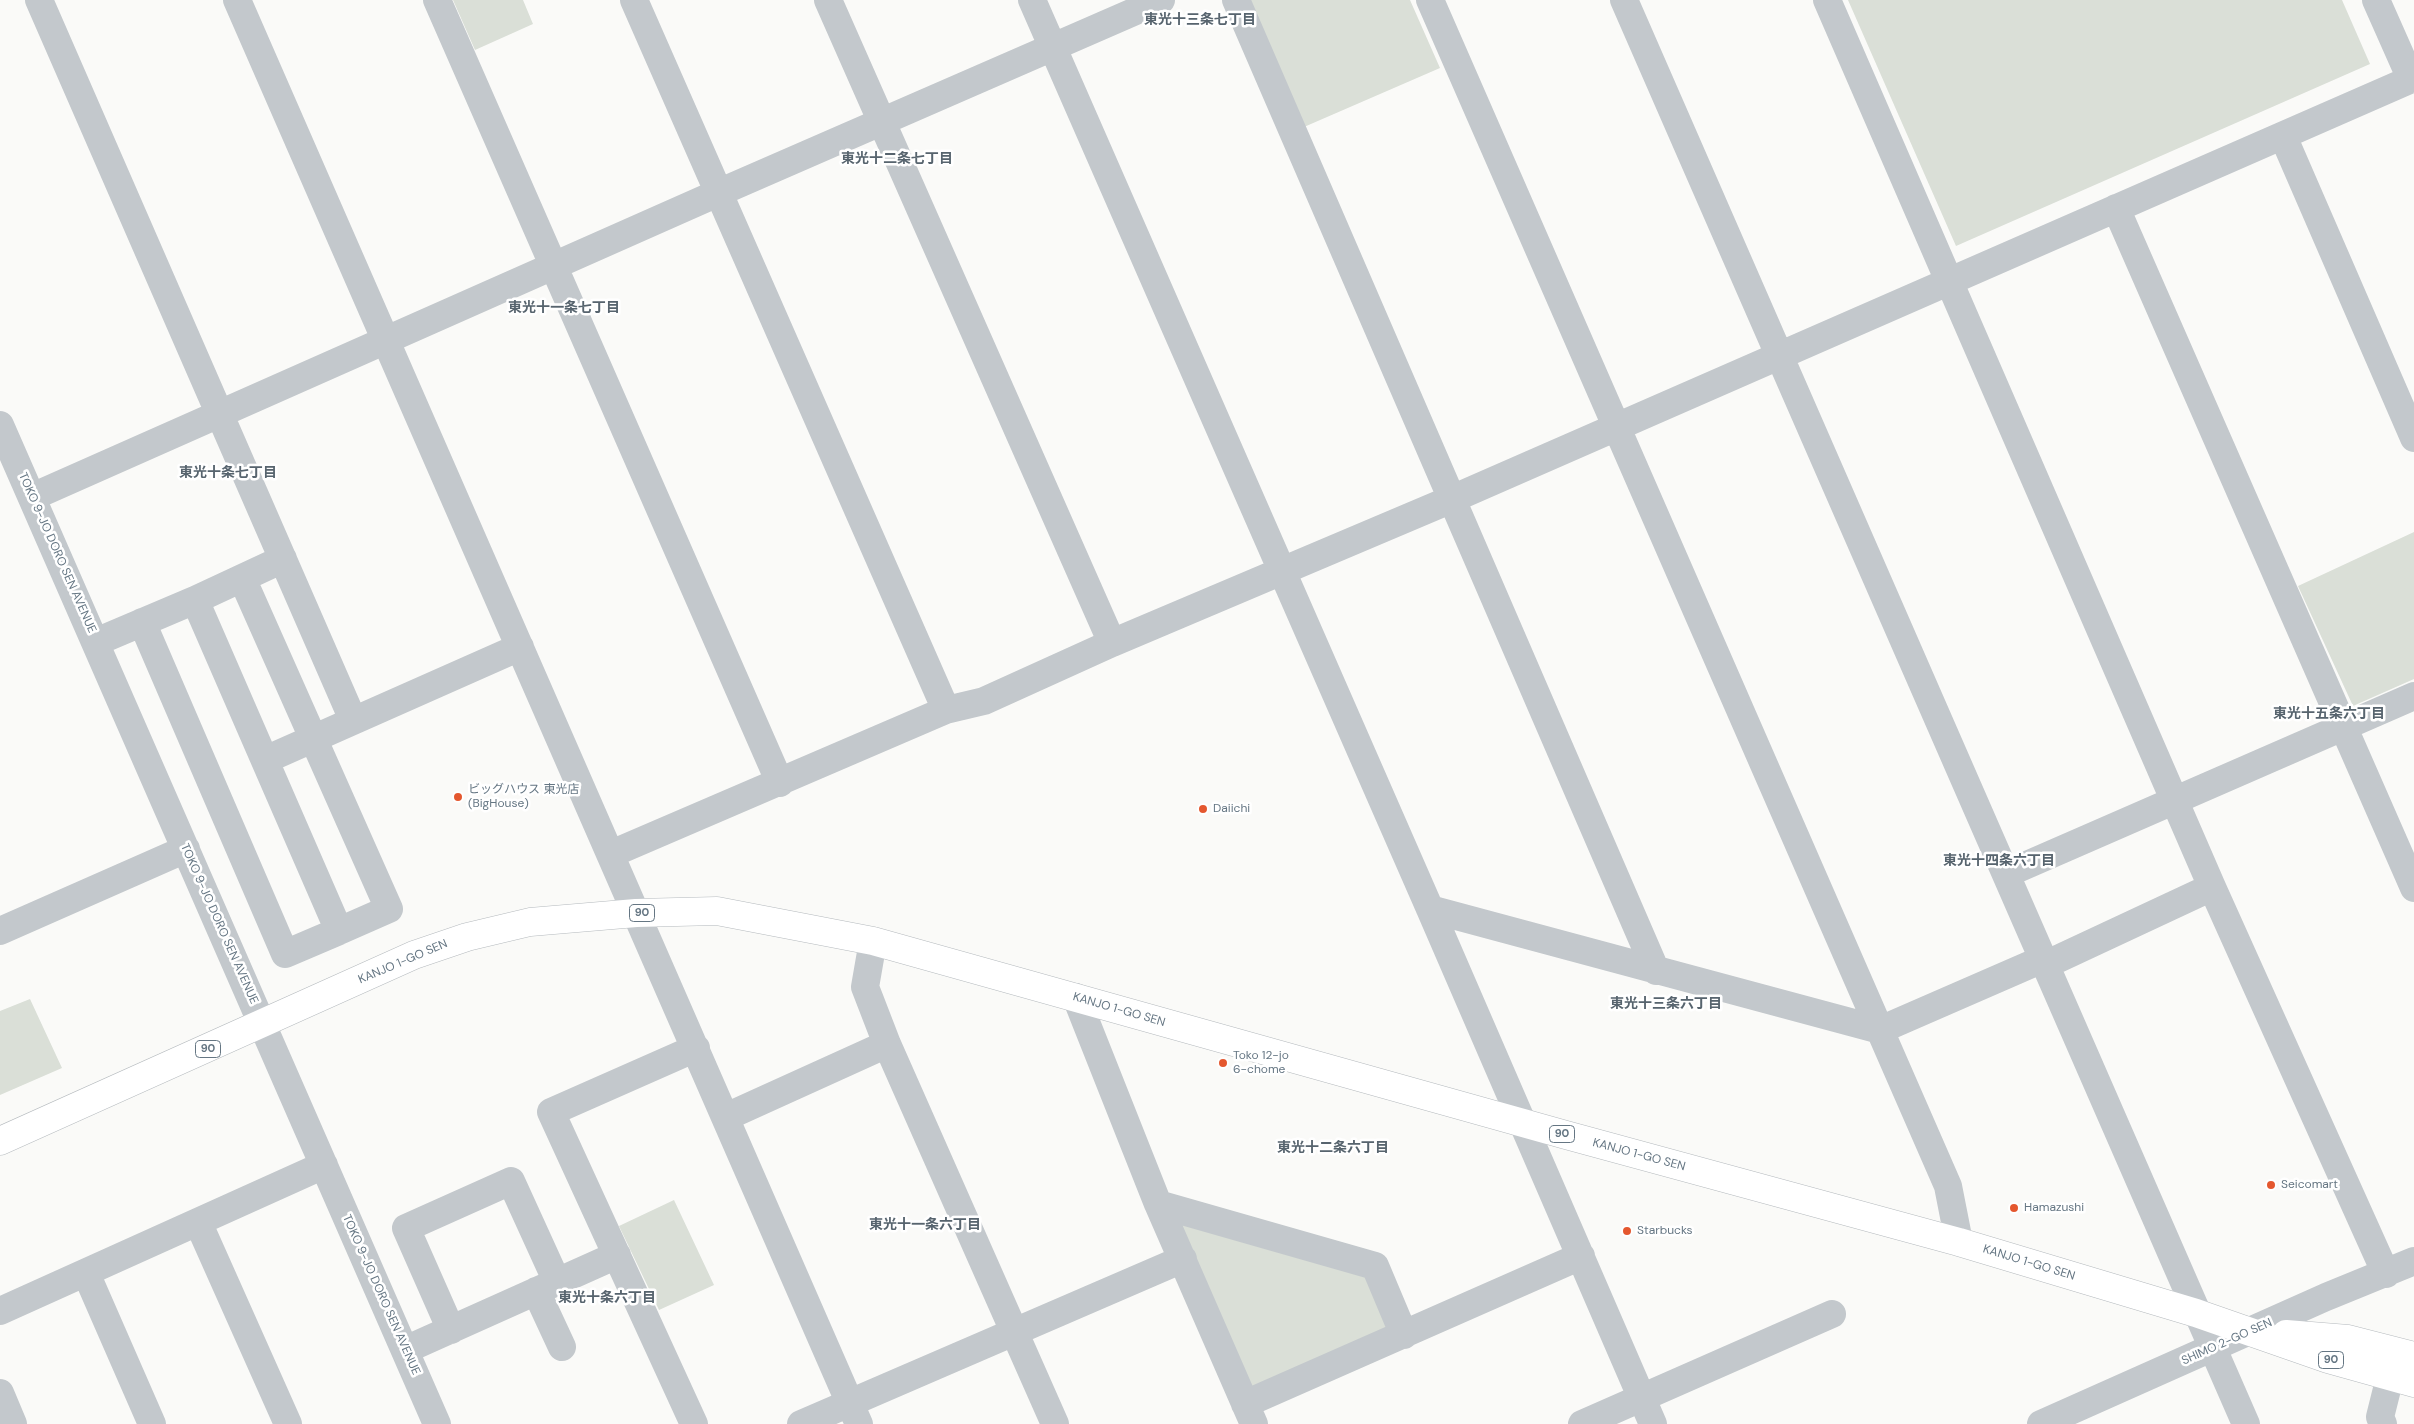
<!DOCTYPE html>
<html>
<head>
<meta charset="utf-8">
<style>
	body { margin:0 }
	canvas { display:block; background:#fafaf8 }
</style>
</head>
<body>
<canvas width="2414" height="1424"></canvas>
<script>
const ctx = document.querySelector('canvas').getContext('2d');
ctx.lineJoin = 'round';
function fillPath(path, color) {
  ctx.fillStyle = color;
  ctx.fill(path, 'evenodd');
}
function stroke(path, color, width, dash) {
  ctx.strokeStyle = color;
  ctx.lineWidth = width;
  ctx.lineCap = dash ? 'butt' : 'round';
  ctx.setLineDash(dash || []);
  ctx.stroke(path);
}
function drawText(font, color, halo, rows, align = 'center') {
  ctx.font = font + ' "DM Sans","Noto Sans JP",sans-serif';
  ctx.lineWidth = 5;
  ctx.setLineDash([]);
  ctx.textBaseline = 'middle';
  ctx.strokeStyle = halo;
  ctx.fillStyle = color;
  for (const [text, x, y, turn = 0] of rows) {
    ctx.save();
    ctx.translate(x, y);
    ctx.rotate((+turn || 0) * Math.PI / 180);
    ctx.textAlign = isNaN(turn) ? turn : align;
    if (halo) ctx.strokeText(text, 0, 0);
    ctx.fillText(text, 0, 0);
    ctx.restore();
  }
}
fillPath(new Path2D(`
	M453 0H523L533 24 475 50Z
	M1247 0H1410L1440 68 1304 127Z
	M1848 0H2342L2370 64 1956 246Z
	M2414 532V679L2353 706 2298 586Z
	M30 999 62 1068 0 1095V1011Z
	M674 1200 714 1285 659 1310 619 1226Z
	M1158 1204 1375 1266 1404 1335 1245 1404Z`), '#dadfd7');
const major = new Path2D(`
	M0 1141 414 955 467 937 530 922 636 913 717 911 873 941 1566 1135 1959 1242 2196 1313 2328 1359 2414 1383
	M2286 1334 2348 1339 2414 1356`);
stroke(major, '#b5babe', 29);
stroke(new Path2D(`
	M39 0 353 720
	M237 0 859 1424
	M437 0 780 783
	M634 0 946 710
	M828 0 1112 643
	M1032 0 1430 909C1503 1081 1580 1252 1653 1424
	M1236 0 1656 971
	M1430 0 1948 1186 1959 1242
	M1624 0 2246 1424
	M1827 0 2212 887 2386 1274
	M2376 0 2411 79
	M2283 136 2414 438
	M2116 208 2414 888
	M0 425 437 1424
	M32 497 718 193 1161 0
	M242 578 389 909 339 931
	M195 600 283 559
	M96 642 195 600 339 931 285 954 142 622
	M265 760 520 647
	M611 854 946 710 984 701 1112 643 1452 499 2414 78
	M2006 874 2414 696
	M1430 909 1880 1030 2043 959
	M0 931 186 849
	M873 941 865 987 887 1044 1055 1424
	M2045 965 2212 887
	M1076 997 1158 1204 1254 1424
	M726 1117 887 1044
	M1158 1204 1375 1266 1404 1335
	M198 1222 288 1424
	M86 1273 152 1424
	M536 1291 562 1347
	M0 1311 324 1165
	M451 1330 406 1228 511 1181 557 1282
	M405 1350 617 1255
	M0 1393 13 1424
	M1245 1404 1581 1256
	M694 1424 551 1112 696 1048
	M801 1424 1183 1259
	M1582 1424 1832 1314
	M2041 1424 2326 1297 2414 1261
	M2383 1424 2380 1417 2390 1377`), '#c3c8cc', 28);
stroke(major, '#fff', 28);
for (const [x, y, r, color] of [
	[458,797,5,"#e4572e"],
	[1203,809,5,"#e4572e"],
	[1223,1063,5,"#e4572e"],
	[2271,1185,5,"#e4572e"],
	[2014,1208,5,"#e4572e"],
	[1627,1231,5,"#e4572e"]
]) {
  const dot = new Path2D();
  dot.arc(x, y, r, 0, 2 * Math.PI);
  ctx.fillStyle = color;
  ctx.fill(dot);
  stroke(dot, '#fff', 2);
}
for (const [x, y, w] of [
	[642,913,25],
	[208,1049,25],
	[1562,1134,25],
	[2331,1360,25]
]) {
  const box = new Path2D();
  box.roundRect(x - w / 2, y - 8.5, w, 17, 4);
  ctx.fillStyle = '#fff';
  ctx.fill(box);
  stroke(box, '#657683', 1);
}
drawText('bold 11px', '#657683', null, [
	["90",642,913],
	["90",208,1049],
	["90",1562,1134],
	["90",2331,1360]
]);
drawText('12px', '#657683', '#fff', [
	["TOKO 9-JO DORO SEN AVENUE",57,553,66],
	["TOKO 9-JO DORO SEN AVENUE",219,924,66],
	["KANJO 1-GO SEN",403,962,-23],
	["KANJO 1-GO SEN",1119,1010,16],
	["KANJO 1-GO SEN",1639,1155,15],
	["KANJO 1-GO SEN",2029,1263,17],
	["TOKO 9-JO DORO SEN AVENUE",381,1295,66],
	["SHIMO 2-GO SEN",2227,1342,-24]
]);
drawText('12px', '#657683', '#fff', [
	["ビッグハウス 東光店",468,790],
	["(BigHouse)",468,804],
	["Daiichi",1213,809],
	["Toko 12-jo",1233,1056],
	["6-chome",1233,1070],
	["Seicomart",2281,1185],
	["Hamazushi",2024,1208],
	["Starbucks",1637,1231]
], 'left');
drawText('bold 14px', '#57646e', '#fff', [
	["東光十三条七丁目",1200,20],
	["東光十二条七丁目",897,159],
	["東光十一条七丁目",564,308],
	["東光十条七丁目",228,473],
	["東光十五条六丁目",2329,714],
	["東光十四条六丁目",1999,861],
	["東光十三条六丁目",1666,1004],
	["東光十二条六丁目",1333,1148],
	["東光十一条六丁目",925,1225],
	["東光十条六丁目",607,1298]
]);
</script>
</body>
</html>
